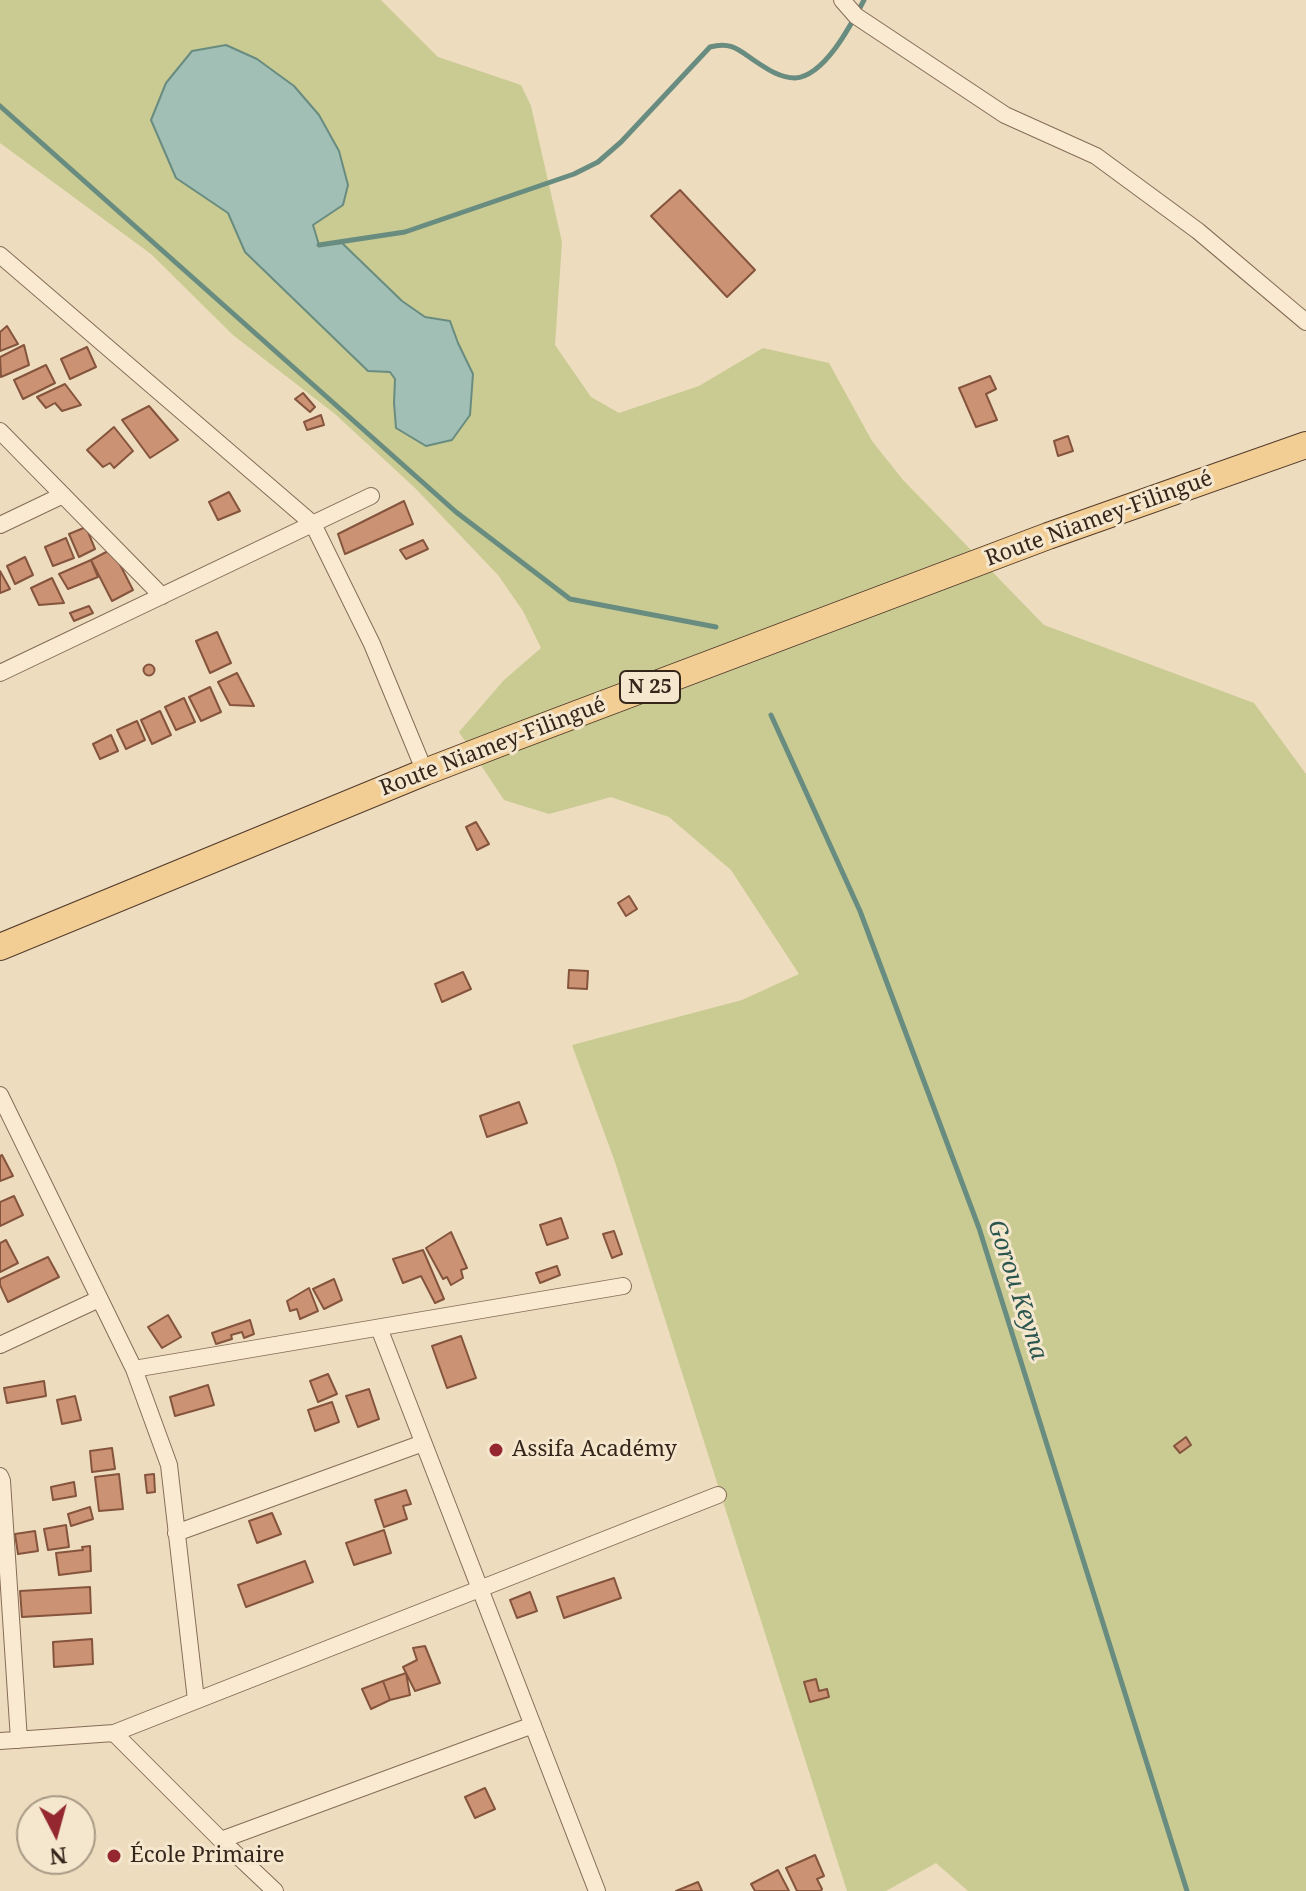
<!DOCTYPE html>
<html>
<head>
<meta charset="utf-8">
<style>
	body { margin:0 }
	#map { position:relative; width:1306px; height:1891px; overflow:hidden; background:#eddcbe; font-family:"Noto Serif",serif }
	canvas { display:block }
	.north { position:absolute; left:16px; top:1795px; width:80px; height:80px; box-sizing:border-box; background:#f5e7cd; border:2px solid #a89a86; border-radius:50%; rotate:174deg; font-size:22px; font-weight:700; line-height:32px; text-align:center; color:#35261c }
	.north::after { content:''; display:block; margin:auto; width:28px; height:36px; background:#942730; clip-path:polygon(50% 0,100% 100%,50% 72%,0 100%) }
</style>
</head>
<body>
<div id="map">
<canvas width="1306" height="1891"></canvas>
<div class="north">N</div>
</div>
<script>
const ctx = document.querySelector('canvas').getContext('2d');
ctx.lineJoin = 'round';
function fillPath(path, color) {
  ctx.fillStyle = color;
  ctx.fill(path, 'evenodd');
}
function stroke(path, color, width, dash) {
  ctx.strokeStyle = color;
  ctx.lineWidth = width;
  ctx.lineCap = dash ? 'butt' : 'round';
  ctx.setLineDash(dash || []);
  ctx.stroke(path);
}
function drawText(font, color, halo, rows, align = 'center') {
  ctx.font = font + ' "Noto Serif",serif';
  ctx.lineWidth = 6;
  ctx.setLineDash([]);
  ctx.textBaseline = 'middle';
  ctx.strokeStyle = halo;
  ctx.fillStyle = color;
  for (const [text, x, y, turn = 0] of rows) {
    ctx.save();
    ctx.translate(x, y);
    ctx.rotate((+turn || 0) * Math.PI / 180);
    ctx.textAlign = isNaN(turn) ? turn : align;
    if (halo) ctx.strokeText(text, 0, 0);
    ctx.fillText(text, 0, 0);
    ctx.restore();
  }
}
fillPath(new Path2D(`
	M0 0H381L438 57 521 85 531 106 562 242 555 345 591 397 619 413 699 386 763 348 829 363 872 441 903 480 1044 625 1254 703 1306 774V1891H968L936 1863 886 1891H847L615 1162 572 1045 742 1000 799 974 731 870 669 817 611 797 549 814 504 800 459 732 504 680 541 648 523 611 498 575 415 488 335 414 233 335 151 254 0 143ZM343 205 313 226 319 245 342 243 402 301 425 317 450 321 458 343 394 403 395 379 390 372 368 371 245 252 228 213Z`), '#c9cb92');
const water = new Path2D(`
	M226 45 257 59 294 86 319 115 339 151 348 185 343 205 313 225 319 245 342 243 402 301 425 317 450 321 458 343 473 374 470 415 452 440 426 446 396 428 394 403 395 379 390 372 368 371 245 252 228 213 176 178 151 120 166 83 192 51Z`);
fillPath(water, '#a1bfb4');
stroke(water, '#698c81', 2);
stroke(new Path2D(`
	M0 106 456 512 570 599 716 627
	M319 245 405 232 574 174 598 162 621 142 710 47C731 41 739 50 755 61 767 69 780 78 795 78 825 76 852 23 864 0
	M771 715 860 911 979 1228 1187 1891`), '#698c81', 5);
const building = new Path2D(`
	M680 190 755 270 727 297 651 216Z
	M7 326 18 344 0 351V332Z
	M24 345 29 365 1 377 0 357Z
	M87 347 96 367 70 379 61 359Z
	M46 365 55 383 23 399 14 380Z
	M990 376 996 389 986 394 997 420 976 427 959 388Z
	M65 384 81 405 62 411 55 403 46 408 37 397Z
	M303 393 315 407 310 412 295 399Z
	M149 406 178 440 150 458 122 420Z
	M321 415 324 425 307 430 304 422Z
	M114 427 133 451 114 468 110 463 103 467 87 450Z
	M1068 436 1073 451 1058 456 1054 441Z
	M229 492 240 511 218 520 209 502Z
	M404 501 413 524 345 554 338 534Z
	M86 527 95 549 79 557 69 534Z
	M66 538 74 558 53 566 45 547Z
	M423 540 428 549 406 559 400 550Z
	M112 549 133 590 112 601 91 560Z
	M25 557 33 575 15 584 7 566Z
	M91 560 98 577 68 589 59 574Z
	M0 571 10 589 0 593Z
	M52 578 64 603 39 605 31 588Z
	M89 606 93 613 74 621 70 613Z
	M217 632 231 663 210 673 196 641Z
	M143.5 670a5.5 5.5 0 1 1 11 0a5.5 5.5 0 1 1-11 0Z
	M237 673 254 706 230 705 218 682Z
	M210 687 221 712 201 721 189 697Z
	M184 698 195 722 176 730 165 707Z
	M160 711 171 735 152 744 141 720Z
	M137 721 145 740 126 749 117 730Z
	M111 735 118 751 100 759 93 744Z
	M476 822 489 844 477 850 466 827Z
	M629 896 637 909 626 916 618 903Z
	M569 970 588 971 587 989 568 988Z
	M463 972 471 989 442 1002 435 984Z
	M519 1102 527 1123 487 1137 480 1116Z
	M2 1155 13 1176 0 1181V1156Z
	M14 1196 23 1215 0 1226V1202Z
	M561 1218 568 1238 547 1245 540 1225Z
	M614 1231 622 1254 612 1258 603 1234Z
	M451 1232 467 1268 461 1270 463 1278 451 1285 447 1277 443 1279 426 1248Z
	M6 1240 18 1263 0 1272V1243Z
	M423 1250 444 1299 435 1303 421 1276 403 1283 393 1259Z
	M48 1257 59 1277 8 1302 0 1285V1279Z
	M557 1266 560 1275 540 1283 536 1273Z
	M334 1279 342 1300 324 1309 313 1289Z
	M309 1288 318 1311 300 1319 297 1309 290 1311 287 1301Z
	M168 1315 181 1337 162 1348 148 1327Z
	M250 1320 254 1334 244 1338 242 1332 231 1335 232 1339 216 1344 212 1333Z
	M461 1336 476 1378 447 1388 432 1346Z
	M328 1374 337 1394 318 1402 310 1381Z
	M44 1381 46 1396 7 1403 4 1388Z
	M208 1385 214 1405 175 1416 170 1397Z
	M369 1389 379 1419 358 1427 346 1396Z
	M75 1396 81 1420 62 1424 57 1400Z
	M332 1402 339 1422 315 1431 308 1410Z
	M1186 1437 1191 1445 1180 1453 1174 1446Z
	M112 1448 115 1469 92 1472 90 1451Z
	M119 1474 123 1509 99 1511 95 1477Z
	M154 1474 155 1492 147 1493 145 1475Z
	M74 1482 76 1496 53 1500 51 1487Z
	M406 1490 411 1504 403 1506 407 1519 384 1527 375 1500Z
	M90 1507 93 1519 71 1526 68 1514Z
	M272 1513 281 1534 257 1543 249 1521Z
	M66 1525 69 1547 48 1550 44 1529Z
	M384 1530 391 1553 354 1565 346 1543Z
	M35 1531 38 1551 18 1554 15 1534Z
	M90 1546 91 1571 59 1575 56 1553 83 1550 82 1547Z
	M305 1561 313 1582 246 1607 238 1585Z
	M614 1578 621 1598 564 1618 557 1597Z
	M90 1587 91 1613 22 1617 20 1591Z
	M530 1592 537 1611 517 1618 510 1600Z
	M92 1639 93 1664 54 1667 53 1642Z
	M425 1646 440 1683 415 1691 403 1667 417 1660 413 1648Z
	M406 1673 410 1695 390 1700 383 1681Z
	M816 1679 819 1691 827 1689 829 1697 810 1702 804 1682Z
	M383 1681 390 1700 371 1709 362 1689Z
	M485 1788 495 1809 475 1818 465 1797Z
	M815 1855 824 1876 817 1879 822 1889 821 1891H797L786 1868Z
	M778 1870 789 1891H755L751 1884Z
	M698 1882 702 1891H676Z`);
fillPath(building, '#cc9274');
stroke(building, '#85543d', 2);
const street = new Path2D(`
	M842 0 856 16 1005 115 1096 156 1198 231 1306 322
	M0 255 313 524 372 644 425 772
	M0 431 162 596
	M0 525 63 495
	M0 673 371 496
	M0 1095 134 1369 169 1465 196 1700
	M379 1328 597 1891
	M0 1345 99 1299
	M134 1369 623 1286
	M0 1476 2 1481 19 1740
	M176 1533 423 1443
	M114 1733 718 1495
	M0 1741 114 1733 221 1840 275 1891
	M221 1840 533 1725`);
const primary = new Path2D(`
	M0 947 425 772 508 740 1048 536 1306 445`);
stroke(street, '#866c57', 18);
stroke(primary, '#533b2c', 28);
stroke(street, '#f9ead1', 16);
stroke(primary, '#f2ce95', 26);
for (const [x, y, r, color] of [
	[496,1450,8,"#942730"],
	[114,1856,8,"#942730"]
]) {
  const dot = new Path2D();
  dot.arc(x, y, r, 0, 2 * Math.PI);
  ctx.fillStyle = color;
  ctx.fill(dot);
  stroke(dot, '#f5e7cd', 3);
}
for (const [x, y, w] of [
	[650,687,60]
]) {
  const box = new Path2D();
  box.roundRect(x - w / 2, y - 16, w, 32, 6);
  ctx.fillStyle = '#f5e7cd';
  ctx.fill(box);
  stroke(box, '#35261c', 2);
}
drawText('bold 20px', '#35261c', null, [
	["N 25",650,687]
]);
drawText('22px', '#35261c', '#f5e7cd', [
	["Route Niamey-Filingué",1099,519,-20],
	["Route Niamey-Filingué",493,747,-21]
]);
drawText('22px', '#35261c', '#f5e7cd', [
	["Assifa Académy",512,1450],
	["École Primaire",130,1856]
], 'left');
drawText('italic 24px', '#2b554f', '#f5e7cd', [
	["Gorou Keyna",1017,1290,72]
]);
</script>
</body>
</html>
